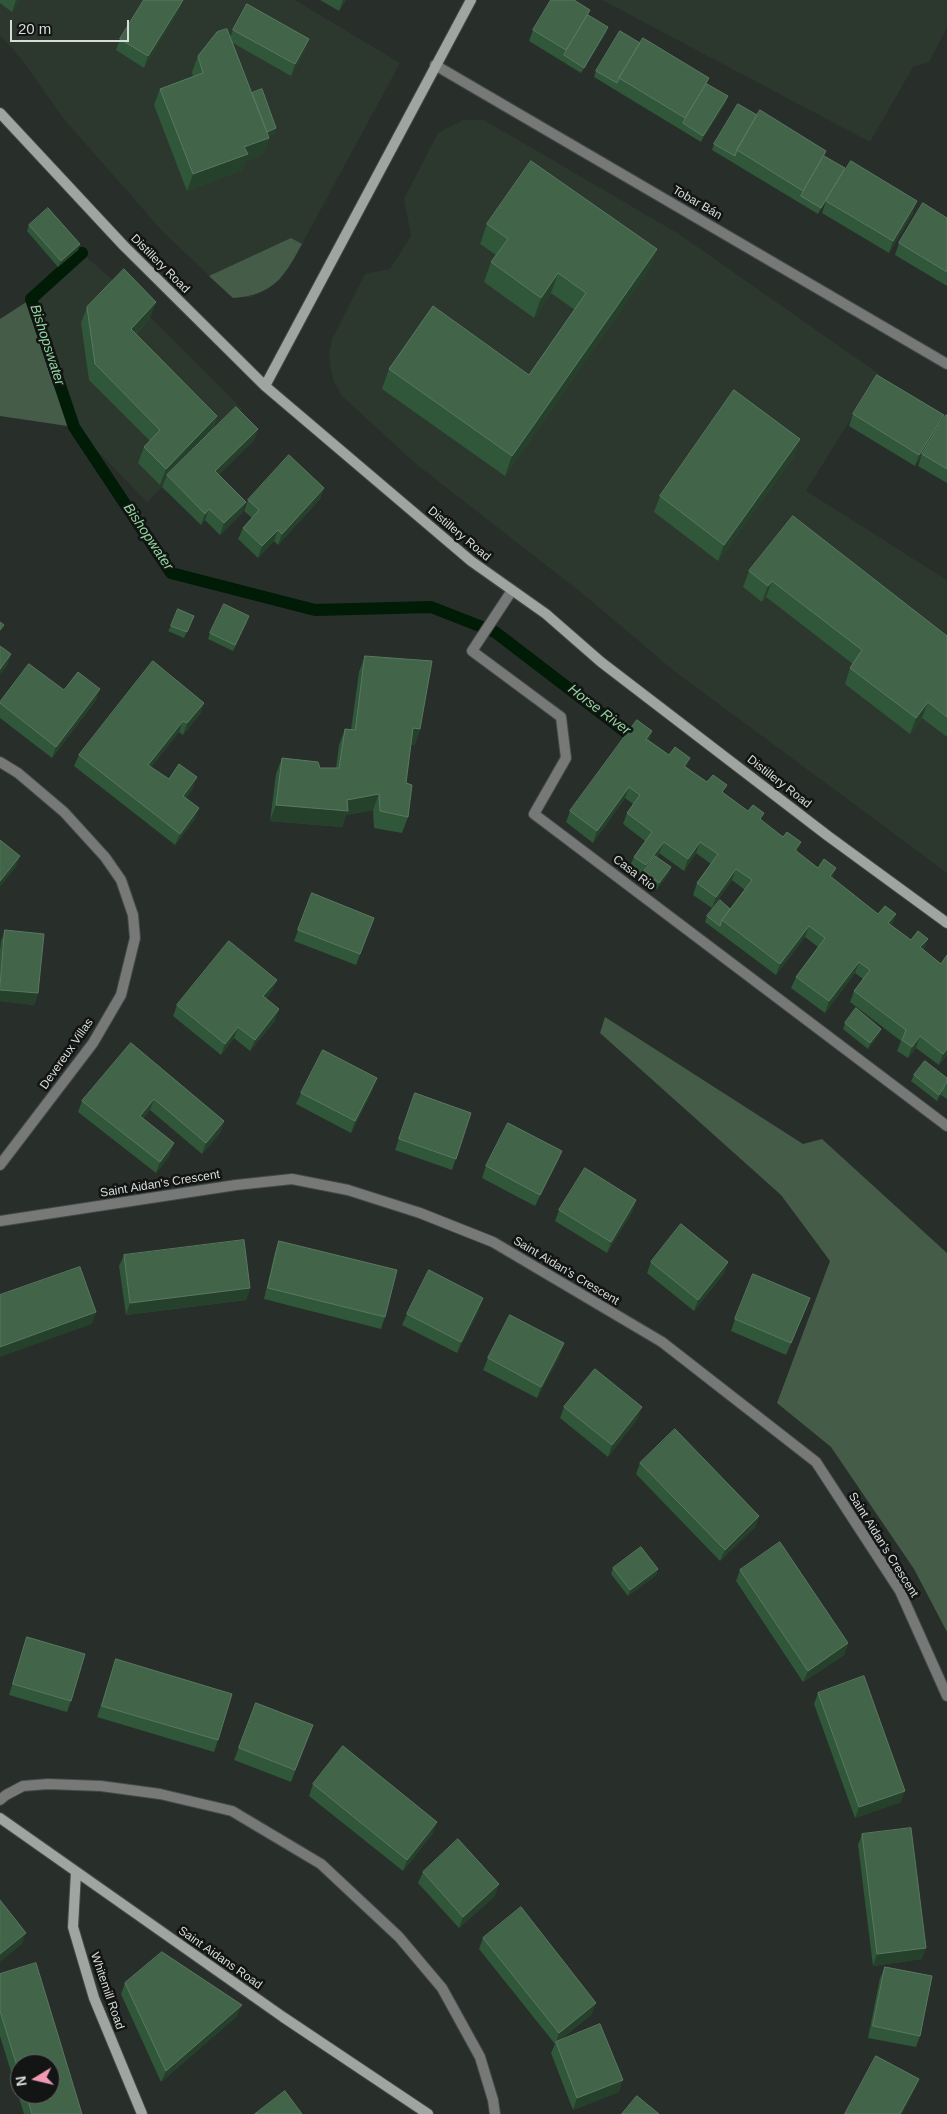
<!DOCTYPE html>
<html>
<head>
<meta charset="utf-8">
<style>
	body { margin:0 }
	#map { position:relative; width:947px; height:2114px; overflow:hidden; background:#282e29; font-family:Arial,sans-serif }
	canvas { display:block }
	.north { position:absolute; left:10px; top:2054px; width:50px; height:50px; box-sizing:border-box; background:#121513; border:1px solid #616562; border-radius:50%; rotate:261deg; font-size:14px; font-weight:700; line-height:20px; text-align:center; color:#d8dcd9 }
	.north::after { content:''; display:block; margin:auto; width:18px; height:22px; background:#f09ab4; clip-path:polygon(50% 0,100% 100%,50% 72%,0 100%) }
	.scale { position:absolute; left:10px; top:20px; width:119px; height:22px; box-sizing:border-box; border:2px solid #d8dcd9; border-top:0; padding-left:6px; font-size:15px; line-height:18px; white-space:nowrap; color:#d8dcd9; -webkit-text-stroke:4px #121513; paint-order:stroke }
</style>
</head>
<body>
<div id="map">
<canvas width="947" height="2114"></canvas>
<div class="north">N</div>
<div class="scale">20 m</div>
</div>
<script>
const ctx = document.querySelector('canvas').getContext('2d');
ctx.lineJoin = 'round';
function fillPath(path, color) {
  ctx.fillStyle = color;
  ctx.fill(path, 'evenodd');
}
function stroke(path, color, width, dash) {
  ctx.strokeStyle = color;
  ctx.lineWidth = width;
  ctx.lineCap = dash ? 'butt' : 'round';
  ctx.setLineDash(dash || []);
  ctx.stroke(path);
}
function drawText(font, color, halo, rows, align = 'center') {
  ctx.font = font + ' Arial,sans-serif';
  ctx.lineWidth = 5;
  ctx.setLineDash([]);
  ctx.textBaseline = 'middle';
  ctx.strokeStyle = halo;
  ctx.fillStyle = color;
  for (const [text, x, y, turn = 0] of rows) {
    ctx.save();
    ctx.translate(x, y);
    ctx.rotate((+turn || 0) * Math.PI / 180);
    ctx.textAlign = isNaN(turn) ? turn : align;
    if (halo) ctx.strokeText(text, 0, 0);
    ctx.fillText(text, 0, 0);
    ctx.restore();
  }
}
fillPath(new Path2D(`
	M0 0H295L400 63 302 244 280 280 252 297 233 298 164 233 63 118 22 60 0 35Z
	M602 0H947V28L929 62 913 67 870 142Z
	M463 120H484L679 234 879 374 806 491 947 580V873L673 670 583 594 416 464 342 396 335 384 331 371 329 354 332 339 365 274 390 269 411 236 404 199 438 133Z
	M82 253 118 285 242 409 147 502 74 427 31 299Z`), '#2c382e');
fillPath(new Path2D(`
	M291 238 302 244C284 277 274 295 233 298L209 276Z
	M31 299 74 427 0 416V319Z
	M605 1017 803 1144 822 1139 947 1253V1632L914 1569 831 1447 777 1403 830 1261 781 1195 600 1033Z`), '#455c49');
stroke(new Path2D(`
	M82 253 31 299 74 427 171 573 315 610 431 607 495 632 640 743`), '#001b06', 12);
const street = new Path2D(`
	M435 65 947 364
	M511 592 472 651 561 717 566 758 534 814 947 1126
	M0 762 18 773 64 812 105 857 121 880 133 915 135 938 121 995 93 1043 0 1165
	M0 1221 236 1185 292 1179 348 1190 420 1213 493 1242 662 1342 816 1462 900 1591 947 1696
	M0 1800 6 1795 23 1786 48 1784 101 1786 160 1794 232 1811 321 1864 399 1937 442 1988 480 2057 493 2100 495 2114`);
const secondary = new Path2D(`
	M0 113 124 246 265 386 471 561 546 614 601 662 828 836 947 923
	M265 386 471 0
	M0 1818 283 2017 428 2114
	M76 1872 73 1927 94 1998 142 2114`);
stroke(street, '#444a45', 12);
stroke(secondary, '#444a45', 12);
stroke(street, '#767977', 10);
stroke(secondary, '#a0a5a1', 10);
fillPath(new Path2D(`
	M0 0H20L12 12 0 3Z
	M183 0 179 10 144 68 116 50 120 39Z
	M320 0H346L339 11Z
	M590 10 588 15 606 33 581 73 529 41 533 30Z
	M233 30 305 50 291 76 233 43 252 93 276 128 274 134 269 136V138L263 154 245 161 242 170 187 191 154 105 160 89 193 76 192 72 198 56 230 37Z
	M640 43 709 78 707 84 726 102 701 142 594 77 596 71Z
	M757 115 826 151 824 156 843 174 818 214 712 150 714 144Z
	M826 201 913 213 889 253 822 213Z
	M947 218V286L895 255 899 243Z
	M487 224 657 249 649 269 505 476 382 389 389 369 529 375 575 310 551 293 534 318 484 282 491 262 496 255 480 244Z
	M29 225 80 244 78 250 58 267 27 231Z
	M87 307 150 318 136 334 217 416 212 431 258 429 254 440 218 475 246 502 242 513 220 535 205 520 201 525 162 487 165 480 160 485 138 463 144 447 150 441 89 380 81 323Z
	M853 414 940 425 947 415V483L918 466 922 454 932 439 915 466 849 426Z
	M800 439 794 456 718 561 654 512 660 496Z
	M324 488 320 499 278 545 274 541 258 558 238 539 243 528 252 518 244 511 248 500Z
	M749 571 947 636V737L922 718 910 734 845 684 850 668 853 664 766 597 762 602 743 587Z
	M194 616 184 638 168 631 171 626Z
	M247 622 233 651 208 639 210 633Z
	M365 656 420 729 415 745 411 744 406 783 408 817 402 833 374 828 373 810 346 815 342 827 270 821 276 774 282 758 320 768H336L339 745 345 729 351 730 359 672Z
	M64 690 96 700 52 758 0 718V702Z
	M204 703 200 714 183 735 179 732 151 767 169 779 193 788 186 798 195 819 175 845 74 766 79 755Z
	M652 731 649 740 669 755 690 758 686 767 761 821 797 852 818 868H836L832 878 891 926 941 964 947 955V1055L939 1065 916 1048 908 1058 897 1051 901 1041 850 1002 854 991 863 979 855 973 825 1013 791 988 796 977 818 947 805 937 776 975 705 922 707 916 730 909 745 890 732 880 712 908 693 895 697 883 711 864 696 853 684 871 659 853 657 857 669 873 657 889 642 877 629 868 634 857 645 841 623 824 627 813 633 804 625 798 593 843 566 822 570 811Z
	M312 893 374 918 356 965 294 941Z
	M5 930 38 993 34 1005 0 1001V950L1 941Z
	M277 980 272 991 266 999 275 1021 250 1051 234 1038 221 1055 173 1016 177 1005Z
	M845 1023 881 1029 879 1034 868 1049 843 1029Z
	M131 1043 224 1121 220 1133 202 1154 150 1110 143 1119 170 1155 156 1173 78 1112 82 1101Z
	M914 1075 947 1078V1099L941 1095 937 1101 911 1081Z
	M373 1089 351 1133 296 1104 301 1093Z
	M415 1093 471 1113 452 1170 395 1150Z
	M562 1151 557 1163 535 1206 482 1178 486 1166Z
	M636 1200 632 1212 607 1253 555 1221 559 1210Z
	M279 1241 385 1317 381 1329 264 1299 275 1252Z
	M124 1255 250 1288 246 1300 126 1315 119 1266Z
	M651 1262H728L724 1273 694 1311 647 1273Z
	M810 1298 786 1355 731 1331 735 1319Z
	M479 1310 457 1353 402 1325 407 1314Z
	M560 1355 537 1398 483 1370 488 1358Z
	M564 1407 638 1418 608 1457 560 1418Z
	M640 1463 759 1516 755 1527 720 1561 636 1474Z
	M613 1568 658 1569 656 1575 628 1596 611 1574Z
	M740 1570 848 1643 844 1655 803 1682 736 1581Z
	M27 1637 71 1701 67 1712 9 1695Z
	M116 1659 218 1740 214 1752 97 1717Z
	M818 1693 901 1802 855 1818 814 1704Z
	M256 1703 313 1725 291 1782 234 1760Z
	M313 1784 433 1833 403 1871 309 1796Z
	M862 1834 922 1959 873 1966 858 1845Z
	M423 1872 495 1896 459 1928 418 1883Z
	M483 1938 592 2014 560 2040 619 2092 573 2110 551 2053 555 2044 479 1949Z
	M885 1967 920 2036 916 2047 868 2038 880 1978Z
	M0 1974 82 2114H24L0 2036ZM20 2064 50 2094H20Z
	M125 1983 237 2016 161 2082 121 1994Z`), '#305739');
fillPath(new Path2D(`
	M16 0H20L12 12Z
	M183 0 179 10 144 68 148 56Z
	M343 0H346L339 11Z
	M590 10 586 21 564 55 566 50Z
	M608 27 606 33 581 73 584 68Z
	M309 39 305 50 291 76 295 64Z
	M709 78 705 90 683 123 685 118Z
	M728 96 726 102 701 142 703 136Z
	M276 128 274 134 258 140 261 134Z
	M269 138 263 154 245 161 242 170 187 191 193 174 244 147Z
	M826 151 822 162 801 196 803 191Z
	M845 168 843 174 818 214 821 208Z
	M917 201 913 213 889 253 893 241Z
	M80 244 78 250 58 267 61 261Z
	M657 249 649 269 505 476 512 456Z
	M558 273 551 293 534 318 541 298Z
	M156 302 150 318 125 345 131 329Z
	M944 415 939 426 915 466 919 455Z
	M217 416 211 432 167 475 165 480 160 485 166 469Z
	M258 429 254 440 211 483 215 471Z
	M800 439 794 456 718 561 724 545Z
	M324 488 320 499 278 545 282 534Z
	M246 502 242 513 220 535 224 523Z
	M209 509 205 520 201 525 205 514Z
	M278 530 274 541 258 558 262 546Z
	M772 581 766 597 762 602 768 586Z
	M11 654 7 666 0 675V669Z
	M100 689 96 700 52 758 56 747Z
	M928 702 922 718 910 734 916 718Z
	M204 703 200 714 183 735 187 723Z
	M183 721 179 732 144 777 148 765Z
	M413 728 420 729 415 745 407 744Z
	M652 731 648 742 646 739Z
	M690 758 686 769 684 766Z
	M197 777 193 788 179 807 183 796Z
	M629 787 625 798 593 843 597 831Z
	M379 794 373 810 346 815 342 827 270 821 276 805 347 800Z
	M199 808 195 819 175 845 180 834Z
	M664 842 659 853 646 872 644 871 646 865Z
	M700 842 696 853 684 871 688 859Z
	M801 842 797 853 795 850Z
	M20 856 16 867 0 887V881Z
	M671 867 669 873 657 889 659 883Z
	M836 868 832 880 830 876Z
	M736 869 732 880 712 908 716 897Z
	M896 914 892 925 888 923Z
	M809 926 805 937 776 975 780 964Z
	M928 939 924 950 920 947Z
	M859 962 855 973 825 1013 829 1001Z
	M277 980 272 991 259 1008 263 996Z
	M0 990 38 993 34 1005 0 1001Z
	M279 1009 275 1021 250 1051 255 1040Z
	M238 1027 234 1038 221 1055 225 1044Z
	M881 1029 879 1034 868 1049 870 1043Z
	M920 1036 916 1048 908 1058 912 1047Z
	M947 1049V1055L939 1065 943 1054Z
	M377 1078 373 1089 351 1133 355 1121Z
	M943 1089 941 1095 937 1101 939 1095Z
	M154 1099 150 1110 136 1128 140 1116Z
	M224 1121 220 1133 202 1154 206 1143Z
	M174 1143 170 1155 156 1173 160 1162Z
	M562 1151 557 1163 535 1206 540 1195Z
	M636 1200 632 1212 607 1253 611 1242Z
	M728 1262 724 1273 694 1311 698 1300Z
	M250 1288 246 1300 126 1315 130 1303Z
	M483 1298 479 1310 457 1353 461 1342Z
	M96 1312 92 1324 0 1357V1347Z
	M564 1343 560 1355 537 1398 541 1387Z
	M642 1407 638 1418 608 1457 612 1445Z
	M759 1516 755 1527 720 1561 725 1550Z
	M658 1569 656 1575 628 1596 630 1590Z
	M848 1643 844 1655 803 1682 808 1671Z
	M905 1791 901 1802 855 1818 859 1807Z
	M437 1822 433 1833 403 1871 407 1860Z
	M499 1884 495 1896 459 1928 463 1917Z
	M26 1933 22 1944 0 1962V1954Z
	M926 1948 922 1959 873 1966 877 1954Z
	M596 2003 592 2014 556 2043V2042L559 2033Z
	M242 2005 237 2016 161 2082 166 2071Z
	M919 2079 914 2091 902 2114H900Z
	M623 2080 619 2092 573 2110 577 2098Z`), '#25412b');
const building = new Path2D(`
	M144 0H183L148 56 120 39Z
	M551 0H574L590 10 566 50 533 30Z
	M247 4 309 39 295 64 233 30Z
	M588 15 608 27 584 68 564 55Z
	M227 29 269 138 244 147 248 154 193 174 160 89 203 73 198 56 217 32Z
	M620 31 640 43 619 78 617 83 596 71Z
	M643 38 709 78 685 118 619 78Z
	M707 84 728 96 703 136 683 123Z
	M262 89 276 128 267 132 252 93Z
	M738 104 757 115 737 150 735 156 714 144Z
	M760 110 826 151 803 191 737 150Z
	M824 156 845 168 821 208 801 196Z
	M531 161 657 249 512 456 389 369 433 306 529 375 586 293 558 273 541 298 491 262 508 239 487 224Z
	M851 161 917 201 893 241 826 201Z
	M923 203 947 218V272L899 243Z
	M48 208 80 244 61 261 29 225Z
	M124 269 156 302 131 329 217 416 166 469 144 447 160 430 95 364 87 307Z
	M877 375 944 415 919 455 853 414Z
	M734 390 800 439 724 545 660 496Z
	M236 407 258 429 215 471 246 502 224 523 209 509 205 514 167 475Z
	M946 415H947V469L922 454Z
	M289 455 324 488 282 534 278 530 262 546 243 528 259 510 248 500Z
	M793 516 947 636V717L928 702 916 718 850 668 862 650 772 581 768 586 749 571Z
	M224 604 249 616 235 645 210 633Z
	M178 609 194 616 187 632 171 626Z
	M0 622 4 625 0 630Z
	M0 646 11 654 0 669Z
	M365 656 432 661 420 729 413 728 406 783 412 785 408 817 380 811 379 794 347 800 348 811 276 805 282 758 318 762 320 768H339L345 729 355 730Z
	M153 661 204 703 187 723 183 721 148 765 169 779 179 764 197 777 183 796 199 808 180 834 79 755Z
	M29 664 64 690 78 672 100 689 56 747 0 703V702Z
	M637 720 652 731 646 739 669 755 675 747 690 758 684 766 707 782 713 775 727 785 722 792 748 811 753 805 764 813 760 819 783 837 787 832 801 842 795 850 818 868 824 859 836 868 830 876 878 914 885 906 896 914 888 923 911 940 918 931 928 939 920 947 941 964 947 955V1049L943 1054 920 1036 912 1047 902 1040 906 1030 854 991 870 970 859 962 829 1001 796 977 825 938 809 926 780 964 722 920 752 880 736 869 716 897 697 883 718 854 700 842 688 859 664 842 646 865 634 857 652 832 627 813 640 795 629 787 597 831 570 811Z
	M0 840 20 856 0 881Z
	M655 856 671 867 659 883 644 871Z
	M312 893 374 918 360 954 298 930Z
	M720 900 730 909 722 920 720 926 707 916Z
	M5 930 44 934 38 993 0 990Z
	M229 941 277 980 263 996 279 1009 255 1040 238 1027 225 1044 177 1005Z
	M856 1008 881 1029 870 1043 845 1023Z
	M131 1043 224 1121 206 1143 154 1099 140 1116 174 1143 160 1162 82 1101Z
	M323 1050 377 1078 355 1121 301 1093Z
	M925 1061 947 1078V1081L943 1089 939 1095 914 1075Z
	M415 1093 471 1113 456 1159 399 1139Z
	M508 1123 562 1151 540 1195 486 1166Z
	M585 1168 636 1200 611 1242 559 1210Z
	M681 1224 728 1262 698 1300 651 1262Z
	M244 1240 250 1288 130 1303 124 1255Z
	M279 1241 397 1270 385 1317 268 1288Z
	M80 1267 96 1312 0 1347V1295Z
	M429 1270 483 1298 461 1342 407 1314Z
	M753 1274 810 1298 791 1343 735 1319Z
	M510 1315 564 1343 541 1387 488 1358Z
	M595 1369 642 1407 612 1445 564 1407Z
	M675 1429 759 1516 725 1550 640 1463Z
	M780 1542 848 1643 808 1671 740 1570Z
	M641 1547 658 1569 630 1590 613 1568Z
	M27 1637 85 1654 71 1701 13 1684Z
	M116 1659 232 1694 218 1740 102 1706Z
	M864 1676 905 1791 859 1807 818 1693Z
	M256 1703 313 1725 295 1770 239 1748Z
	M343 1746 437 1822 407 1860 313 1784Z
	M911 1828 926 1948 877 1954 862 1834Z
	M458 1839 499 1884 463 1917 423 1872Z
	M0 1900 26 1933 0 1954Z
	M521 1907 596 2003 559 2033 483 1938Z
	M162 1952 242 2005 166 2071 125 1983Z
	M36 1963 82 2114H32L26 2094H50V2064H20V2076L0 2011V1974Z
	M885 1967 932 1976 920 2036 873 2026Z
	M600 2024 623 2080 577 2098 556 2042Z
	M876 2056 919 2079 900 2114H845Z
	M285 2091 302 2114H255Z
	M637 2096 659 2114H622Z`);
fillPath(building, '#42654a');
stroke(building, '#597861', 1);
drawText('12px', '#d8dcd9', '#121513', [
	["Tobar Bán",697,203,30],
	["Distillery Road",160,264,45],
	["Distillery Road",459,534,40],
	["Distillery Road",779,782,38],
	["Casa Rio",634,873,37],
	["Devereux Villas",67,1054,-55],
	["Saint Aidan's Crescent",160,1184,-9],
	["Saint Aidan's Crescent",566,1271,31],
	["Saint Aidan's Crescent",883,1545,58],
	["Saint Aidans Road",220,1958,35],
	["Whitemill Road",107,1991,71]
]);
drawText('italic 14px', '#92d59f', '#121513', [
	["Bishopswater",47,345,72],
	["Bishopwater",148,537,56],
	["Horse River",599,710,37]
]);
</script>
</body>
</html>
